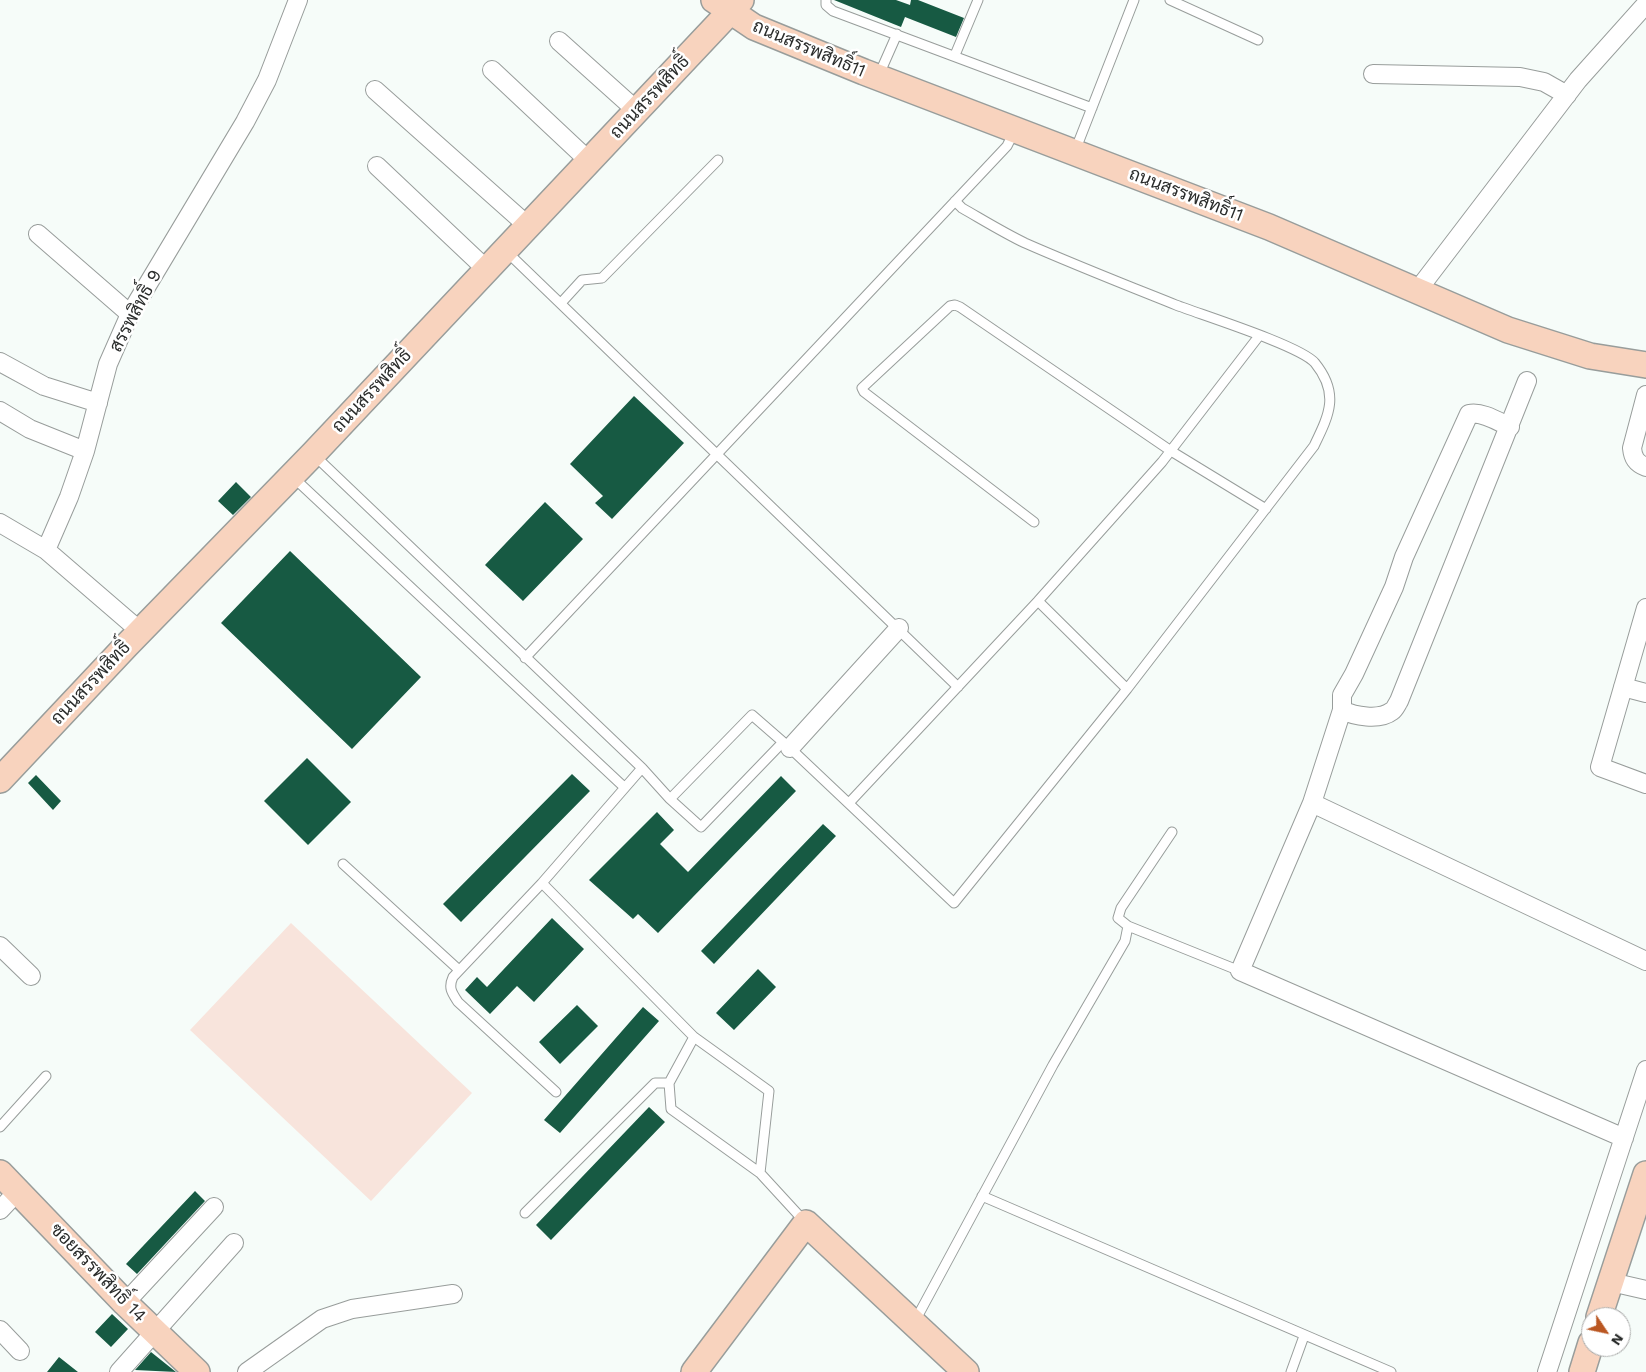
<!DOCTYPE html>
<html>
<head>
<meta charset="utf-8">
<style>
	body { margin:0 }
	#map { position:relative; width:1646px; height:1372px; overflow:hidden; background:#f6fcf9; font-family:"Work Sans",sans-serif }
	canvas { display:block }
	.north { position:absolute; left:1581px; top:1307px; width:50px; height:50px; box-sizing:border-box; background:#fff; border:1px solid #aaabaa; border-radius:50%; rotate:124deg; font-size:14px; font-weight:700; line-height:20px; text-align:center; color:#2a2c2b }
	.north::after { content:''; display:block; margin:auto; width:18px; height:22px; background:#ba5722; clip-path:polygon(50% 0,100% 100%,50% 72%,0 100%) }
</style>
</head>
<body>
<div id="map">
<canvas width="1646" height="1372"></canvas>
<div class="north">N</div>
</div>
<script>
const ctx = document.querySelector('canvas').getContext('2d');
ctx.lineJoin = 'round';
function fillPath(path, color) {
  ctx.fillStyle = color;
  ctx.fill(path, 'evenodd');
}
function stroke(path, color, width, dash) {
  ctx.strokeStyle = color;
  ctx.lineWidth = width;
  ctx.lineCap = dash ? 'butt' : 'round';
  ctx.setLineDash(dash || []);
  ctx.stroke(path);
}
function drawText(font, color, halo, rows, align = 'center') {
  ctx.font = font + ' "Work Sans",Sarabun,sans-serif';
  ctx.lineWidth = 5;
  ctx.setLineDash([]);
  ctx.textBaseline = 'middle';
  ctx.strokeStyle = halo;
  ctx.fillStyle = color;
  for (const [text, x, y, turn = 0] of rows) {
    ctx.save();
    ctx.translate(x, y);
    ctx.rotate((+turn || 0) * Math.PI / 180);
    ctx.textAlign = isNaN(turn) ? turn : align;
    if (halo) ctx.strokeText(text, 0, 0);
    ctx.fillText(text, 0, 0);
    ctx.restore();
  }
}
fillPath(new Path2D(`
	M291 923 472 1093 371 1201 190 1030Z`), '#f8e4dc');
fillPath(new Path2D(`
	M834 0H896L910 5 911 0H918L964 18 956 37 905 17 901 27Z
	M634 396 684 443 612 519 595 503 603 496 570 464Z
	M236 482 251 497 233 515 218 501Z
	M545 502 583 539 523 601 485 565Z
	M290 551 421 677 352 749 221 623Z
	M307 758 351 802 308 845 264 801Z
	M572 774 590 791 461 922 443 904Z
	M36 775 61 801 53 810 28 783Z
	M781 776 796 791 658 933 638 914 633 919 589 880 657 812 674 830 660 844 688 872Z
	M823 824 836 836 714 964 701 951Z
	M552 918 584 949 534 1002 517 986 490 1014 465 990 477 977 487 987Z
	M758 969 776 987 734 1030 716 1013Z
	M577 1005 598 1026 560 1064 539 1042Z
	M643 1007 659 1021 560 1133 544 1120Z
	M649 1107 665 1122 551 1240 536 1225Z
	M195 1191 205 1201 137 1274 126 1264Z
	M112 1314 128 1329 111 1347 95 1332Z
	M151 1352 176 1372 135 1370Z
	M59 1357 78 1372H47Z`), '#175a43');
const lane = new Path2D(`
	M826 0V5L833 11 1092 108
	M1170 0 1258 40
	M955 55 978 0
	M878 77 897 34
	M1075 151 1134 0
	M955 201 962 208C983 220 1004 233 1025 243 1075 265 1126 285 1176 305 1202 315 1301 346 1315 363 1340 394 1329 415 1314 446L1127 689
	M506 251 958 687
	M561 303 582 280 602 278 718 160
	M313 454 642 768 670 799 701 827 783 742 752 715 670 799
	M294 478 624 787
	M1034 522 864 392 862 388 950 306 955 305 960 307 1171 451 1266 509
	M525 658 1007 146 1014 132
	M789 747 954 903 1127 689 1038 601
	M642 768 542 883 694 1037 769 1091 760 1173 671 1109 669 1083
	M849 803 1038 601 1162 462 1259 336
	M343 864 459 970
	M542 883 453 977C448 988 452 993 458 1002L556 1092
	M1128 926 1240 971
	M0 1127 46 1076
	M760 1173 805 1222
	M982 1196 1391 1372
	M525 1213 655 1083H669L694 1037
	M915 1321 1053 1065 1125 941 1128 926 1118 918 1121 908 1172 832
	M1291 1372 1304 1336`);
const street = new Path2D(`
	M559 41 637 111
	M492 70 589 161
	M1373 74 1520 77 1544 82 1567 95
	M375 90 528 226
	M377 166 486 269
	M38 234 130 314
	M1417 291 1578 80 1646 4
	M0 362 44 386 98 403
	M1527 381 1399 701C1397 704 1395 709 1392 711 1379 721 1354 716 1342 710L1312 803 1240 971 1624 1138
	M1646 395 1632 448C1633 458 1636 463 1646 467
	M0 411 30 429 85 451
	M0 523 46 550
	M1646 608 1600 767 1646 784
	M140 631 46 550 69 497 85 451 108 364 130 314 245 122 267 80 298 0
	M1623 687 1646 693
	M1342 710V695L1354 674 1394 587 1404 557 1469 414C1482 411 1499 422 1510 427
	M790 748 899 628
	M1312 803 1646 961
	M0 946 31 976
	M0 1210 18 1191
	M1611 1282 1646 1290
	M125 1303 214 1207
	M0 1330 20 1351
	M119 1372 234 1243
	M247 1372 322 1319 352 1309 453 1294
	M1547 1372 1646 1070`);
const secondary = new Path2D(`
	M714 0 754 27 864 72 1269 227 1508 330 1590 356 1646 365
	M0 780 126 646 313 454 741 0
	M0 1173 125 1303 197 1372
	M1599 1317 1646 1174
	M694 1372 806 1223 966 1372
	M1582 1372 1591 1343`);
stroke(lane, '#989d9b', 11);
stroke(street, '#989d9b', 20);
stroke(secondary, '#989d9b', 28);
stroke(lane, '#fff', 9);
stroke(street, '#fff', 18);
stroke(secondary, '#f8d3be', 25);
drawText('18px', '#2a2c2b', '#fff', [
	["ถนนสรรพสิทธิ์11",809,49,23],
	["ถนนสรรพสิทธิ์",650,97,-47],
	["ถนนสรรพสิทธิ์11",1186,195,21],
	["สรรพสิทธิ์ 9",136,311,-62],
	["ถนนสรรพสิทธิ์",372,391,-47],
	["ถนนสรรพสิทธิ์",91,683,-47],
	["ซอยสรรพสิทธิ์ 14",98,1273,46]
]);
</script>
</body>
</html>
